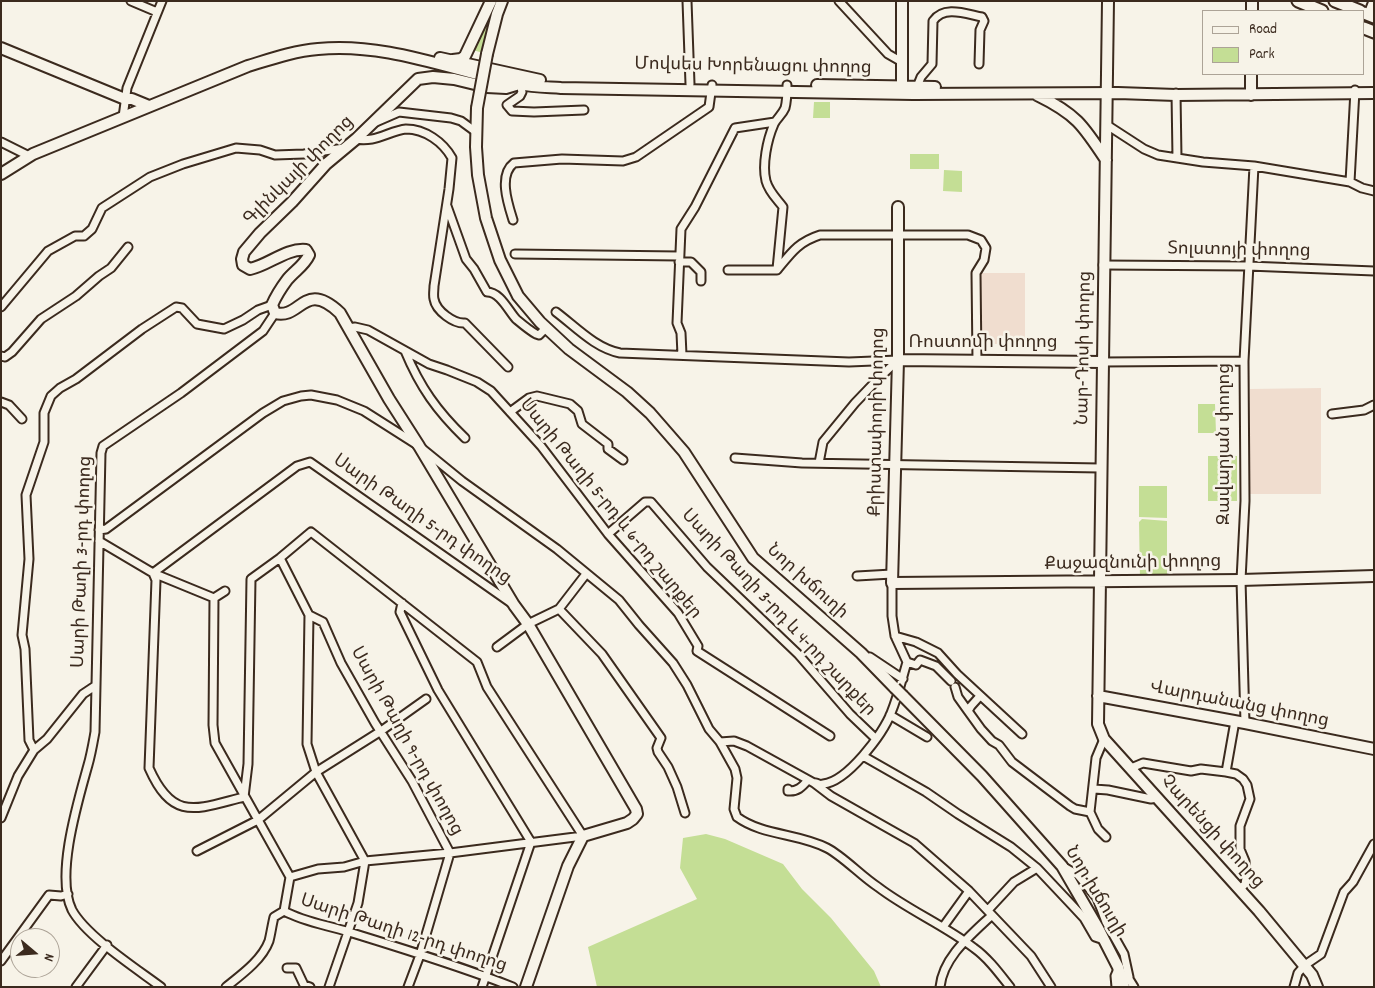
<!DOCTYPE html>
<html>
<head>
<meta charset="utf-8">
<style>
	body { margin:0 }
	#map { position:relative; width:1375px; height:988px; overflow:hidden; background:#f7f3e8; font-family:Dekko,sans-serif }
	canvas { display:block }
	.frame { position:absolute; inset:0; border:2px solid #3b2a1e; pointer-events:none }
	.legend { position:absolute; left:1202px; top:10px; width:162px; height:65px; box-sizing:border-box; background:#f7f3e8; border:1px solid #aca397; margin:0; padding:6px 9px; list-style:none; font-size:15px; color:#3b2a1e }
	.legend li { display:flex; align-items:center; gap:10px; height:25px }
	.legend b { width:25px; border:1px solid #aca397 }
	.north { position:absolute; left:10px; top:928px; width:50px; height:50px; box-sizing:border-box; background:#f7f3e8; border:1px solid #aca397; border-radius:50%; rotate:108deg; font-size:14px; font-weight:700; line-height:20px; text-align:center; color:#3b2a1e }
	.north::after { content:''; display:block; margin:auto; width:18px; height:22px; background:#3b2a1e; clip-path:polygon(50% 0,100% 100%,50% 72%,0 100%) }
</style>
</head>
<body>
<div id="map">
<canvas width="1375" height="988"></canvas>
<div class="frame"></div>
<ul class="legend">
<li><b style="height:6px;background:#f7f3e8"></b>Road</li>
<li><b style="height:14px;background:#c4de95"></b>Park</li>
</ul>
<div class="north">N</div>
</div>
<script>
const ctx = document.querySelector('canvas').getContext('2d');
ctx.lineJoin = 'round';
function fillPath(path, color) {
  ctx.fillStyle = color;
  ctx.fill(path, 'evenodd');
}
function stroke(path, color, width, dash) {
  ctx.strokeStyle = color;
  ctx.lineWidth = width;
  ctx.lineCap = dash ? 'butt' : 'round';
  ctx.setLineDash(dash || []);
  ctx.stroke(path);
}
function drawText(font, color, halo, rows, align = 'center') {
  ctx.font = font + ' Dekko,"Noto Sans Armenian",sans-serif';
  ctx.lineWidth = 5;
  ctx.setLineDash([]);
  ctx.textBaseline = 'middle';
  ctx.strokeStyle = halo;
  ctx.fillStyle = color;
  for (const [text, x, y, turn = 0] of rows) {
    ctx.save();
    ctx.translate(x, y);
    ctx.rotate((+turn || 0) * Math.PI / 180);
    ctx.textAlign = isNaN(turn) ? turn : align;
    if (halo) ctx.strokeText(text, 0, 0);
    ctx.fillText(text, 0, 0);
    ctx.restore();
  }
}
fillPath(new Path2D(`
	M980 273H1025V344H979Z
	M1321 388V494H1249L1250 389Z`), '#f0ddcf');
fillPath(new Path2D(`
	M495 1H498L483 53 473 50Z
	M814 102H830V118H813Z
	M910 154H939V169H910Z
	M944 170 962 171V192L943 191Z
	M1198 404H1215L1216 433H1198Z
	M1208 456H1237V501H1208Z
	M1139 486H1167V518L1139 517Z
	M1142 519 1167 521V578L1140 579 1139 522Z
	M706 834 725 839 783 864 802 889 831 918 874 971 881 987H597L588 947 697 899 680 868 683 838Z`), '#c4de95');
const street = new Path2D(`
	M131 1 157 12
	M687 1 690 84
	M839 1 888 54 902 62
	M1368 14 1373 1
	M520 84 522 92 520 96 507 105 512 111 534 112 584 110
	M917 87 921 77 932 64 933 21C944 5 966 14 982 17L984 21 980 30 979 64
	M1176 93 1177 158
	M123 117 127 88 162 1
	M376 122 399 112 451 118 461 121 476 132
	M1107 125 1144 149 1158 155 1203 162 1254 166 1350 182 1362 188 1374 191
	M356 139C361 140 366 140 372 139 383 137 395 130 406 129 425 129 443 142 452 158L449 189 434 286C434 290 433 295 434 299 436 311 454 324 465 323L508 367
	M1 142 29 156
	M1350 182 1355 90
	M447 206 466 259 474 269 487 292C500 292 508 310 516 319 522 324 529 330 536 334L539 335 546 328
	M513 220C508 204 498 175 514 163L562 159 623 161 636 157 709 107 712 85
	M515 254 679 256
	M679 262H691L701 272V281
	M1103 265 1248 266 1374 271
	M777 269 783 207C777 199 769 192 766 181 762 165 767 140 774 124 777 118 782 115 785 108 787 101 787 93 787 85
	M728 270H777C791 253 798 242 820 235H968L981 240 986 248 984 260 976 273 977 361
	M1 307 48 251 75 236H84L92 229 102 208 150 177 183 164 236 148 260 150 275 155 304 154 344 148
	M556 312C576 327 595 348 620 353L849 362 898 360
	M348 328 355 327 368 330 429 364 447 370 477 382 491 391 541 446 608 534 678 613 698 646 697 651 830 736
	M405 351C420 387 437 411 465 438
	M682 355 681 333 677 323 681 229 695 207 735 128 775 122
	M1 356 5 357 12 352 41 319 76 296 99 276 111 268 128 247
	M1102 362 1244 361
	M1 402 9 405 22 419
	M510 412 529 398 537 396 570 404 578 411 582 424 608 444V449L623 460
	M1332 414 1364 410 1374 405
	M735 458 802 463 1100 468
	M819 463 823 442 855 403 878 379 898 360
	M99 530 106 529 263 413 283 401 301 396 311 395 337 400 364 411 419 446 462 481 557 549 619 600 639 625 673 663 687 685 709 729 720 742 735 769 737 778 734 809 737 817C763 836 798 833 827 848 844 857 861 876 878 887 908 910 944 925 974 948 988 958 999 973 1010 987
	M608 534 645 502H651L707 567 798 654 850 714 875 738
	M99 541 153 573 214 598
	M280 558 309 615 323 622 341 663 375 723 412 781 450 853 420 955 408 987
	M857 576 892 574
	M214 598 213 725 215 743 290 877
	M214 598 225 591
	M402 603 400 612 438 690 531 842 482 987
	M559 609 602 654 661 738 657 748 658 752 668 767 677 787 685 813
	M309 615 307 744 316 772 365 861 358 903 329 987
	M895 636 916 642 938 653 957 674 1022 734
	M497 647 528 624 559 609 586 574
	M870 657 903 679
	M907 662 916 665 920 660 936 666 951 681
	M955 687 958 697 968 711
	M980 696 971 706 968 711 981 729 992 741 999 745 1012 762 1070 806 1075 809 1090 812
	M890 715 927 737
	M1245 723 1241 580 1245 501 1244 361 1254 166
	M1104 739 1096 758 1090 812 1098 829 1106 837
	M720 742 734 741 747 746 814 783 831 796 914 843 969 891 1031 956 1051 987
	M34 750 29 740 25 649 22 635 29 559 26 495 44 442V413L51 396 60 388 76 379 142 329 176 307 182 308 197 324 224 329 243 320 258 310 272 305
	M863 756 926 792 958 814 1011 847 1037 868 1070 903 1084 918 1095 937 1104 940
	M1131 768 1143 763 1191 771 1201 769 1226 772 1236 774 1243 779 1247 785 1250 799 1240 826V849L1245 861 1246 878 1245 884 1239 890
	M1226 772 1235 721
	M816 783C818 784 821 785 823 784 847 782 883 734 891 713 898 696 902 679 907 662L895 636 892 616V583
	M788 789V791C797 792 802 787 808 780
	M1094 789 1108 790 1151 799 1157 798
	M1 818 18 776 34 750 47 739 83 694 95 686
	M197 851 258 820 316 772 381 731 426 699
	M1064 867 1078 875 1097 898 1106 922 1124 954 1129 977
	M290 877 318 869 344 867 365 861 450 853 583 836 487 687 477 662 311 532 280 558 251 579 248 764 244 797C196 809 173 822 149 768L156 580 153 573 297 466 310 462 511 603
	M988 910 1014 882 1037 868
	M284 911C304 922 327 925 349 932 404 949 460 966 513 987
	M943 927 969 891
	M1 961 49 895 61 896 68 894
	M287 968H296L304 985 310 987
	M1126 974 1134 987
	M76 987 107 945
	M161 987C137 969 86 936 72 910 55 876 78 801 88 765 91 755 93 743 95 732L101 453 103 446 181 393 263 331 275 313
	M226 987C241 975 262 960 269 941 271 933 272 925 274 917L284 911 290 877
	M940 987C943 957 971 935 992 915
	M1116 987 1115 976 1119 967
	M1294 987 1298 973 1305 965 1321 954 1344 892 1353 882 1374 844`);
const secondary = new Path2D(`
	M1108 1 1098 724 1104 739 1259 911 1312 975 1317 987
	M1252 11V1
	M1 48 125 99H132L149 106
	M487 54 497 14 502 1
	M440 58 540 80
	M453 60 461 59 465 56 491 1
	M516 85 506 88 487 87 454 79 433 77 418 79 356 139 326 164 292 202 260 233 244 252 242 259 243 265 250 269C269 265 286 248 306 250L309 255C304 266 294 271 287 280 281 288 276 296 272 305L275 313C301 320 304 279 340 313L389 399 419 446 514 605 528 624 636 809 637 814 633 819 627 823 583 836 568 866 526 987
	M817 85 935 87
	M902 92V1
	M1037 95C1076 114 1083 125 1106 160
	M1251 95V74
	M477 108 476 147 478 175 486 218 500 260 518 296 540 322 569 349 627 392 650 413 684 452 753 558 861 653 895 688
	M1 174 33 154 248 66C271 59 294 51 318 49 387 42 453 71 519 84 533 87 547 87 561 88L913 94 1118 93 1176 95 1374 93
	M898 207V360L892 583 1241 580 1374 576
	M898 360 1102 362
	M903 696 982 776 1062 866 1098 928 1118 967 1124 987
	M1098 696 1245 723 1374 749`);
const primary = new Path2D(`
	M1298 1 1322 11
	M1335 1 1360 11
	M1364 13 1374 17
	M1364 28 1374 32`);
stroke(street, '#3b2a1e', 11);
stroke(secondary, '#3b2a1e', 14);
stroke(primary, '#3b2a1e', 15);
stroke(street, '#f7f3e8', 7);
stroke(secondary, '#f7f3e8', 10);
stroke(primary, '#f7f3e8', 11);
const secondaryBridge = new Path2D(`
	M477 108 487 54
	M895 688 903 696`);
stroke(secondaryBridge, '#3b2a1e', 14, []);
stroke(secondaryBridge, '#f7f3e8', 10);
drawText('18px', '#3b2a1e', '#f7f3e8', [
	["Մովսես Խորենացու փողոց",753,68,1],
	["Գլինկայի փողոց",300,172,-45],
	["Տոլստոյի փողոց",1239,252,1],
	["Ռոստոմի փողոց",983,345],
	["Նար-Դոսի փողոց",1086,348,-89],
	["Քրիստափորի փողոց",879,422,-89],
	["Զավարյան փողոց",1227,444,-90],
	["Սարի Թաղի 5-րդ և 6-րդ շարքեր",609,510,51],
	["Սարի Թաղի 5-րդ փողոց",421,521,35],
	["Սարի Թաղի 3-րդ փողոց",84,562,-88],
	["Քաջազնունի փողոց",1133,565,-1],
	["Նոր խճուղի",806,583,42],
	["Սարի Թաղի 3-րդ և 4-րդ շարքեր",777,614,47],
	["Վարդանանց փողոց",1239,706,11],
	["Սարի Թաղի 9-րդ փողոց",405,742,61],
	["Չարենցի փողոց",1211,833,48],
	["Նոր խճուղի",1094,893,59],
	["Սարի Թաղի 12-րդ փողոց",403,935,18]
]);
</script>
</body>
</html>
